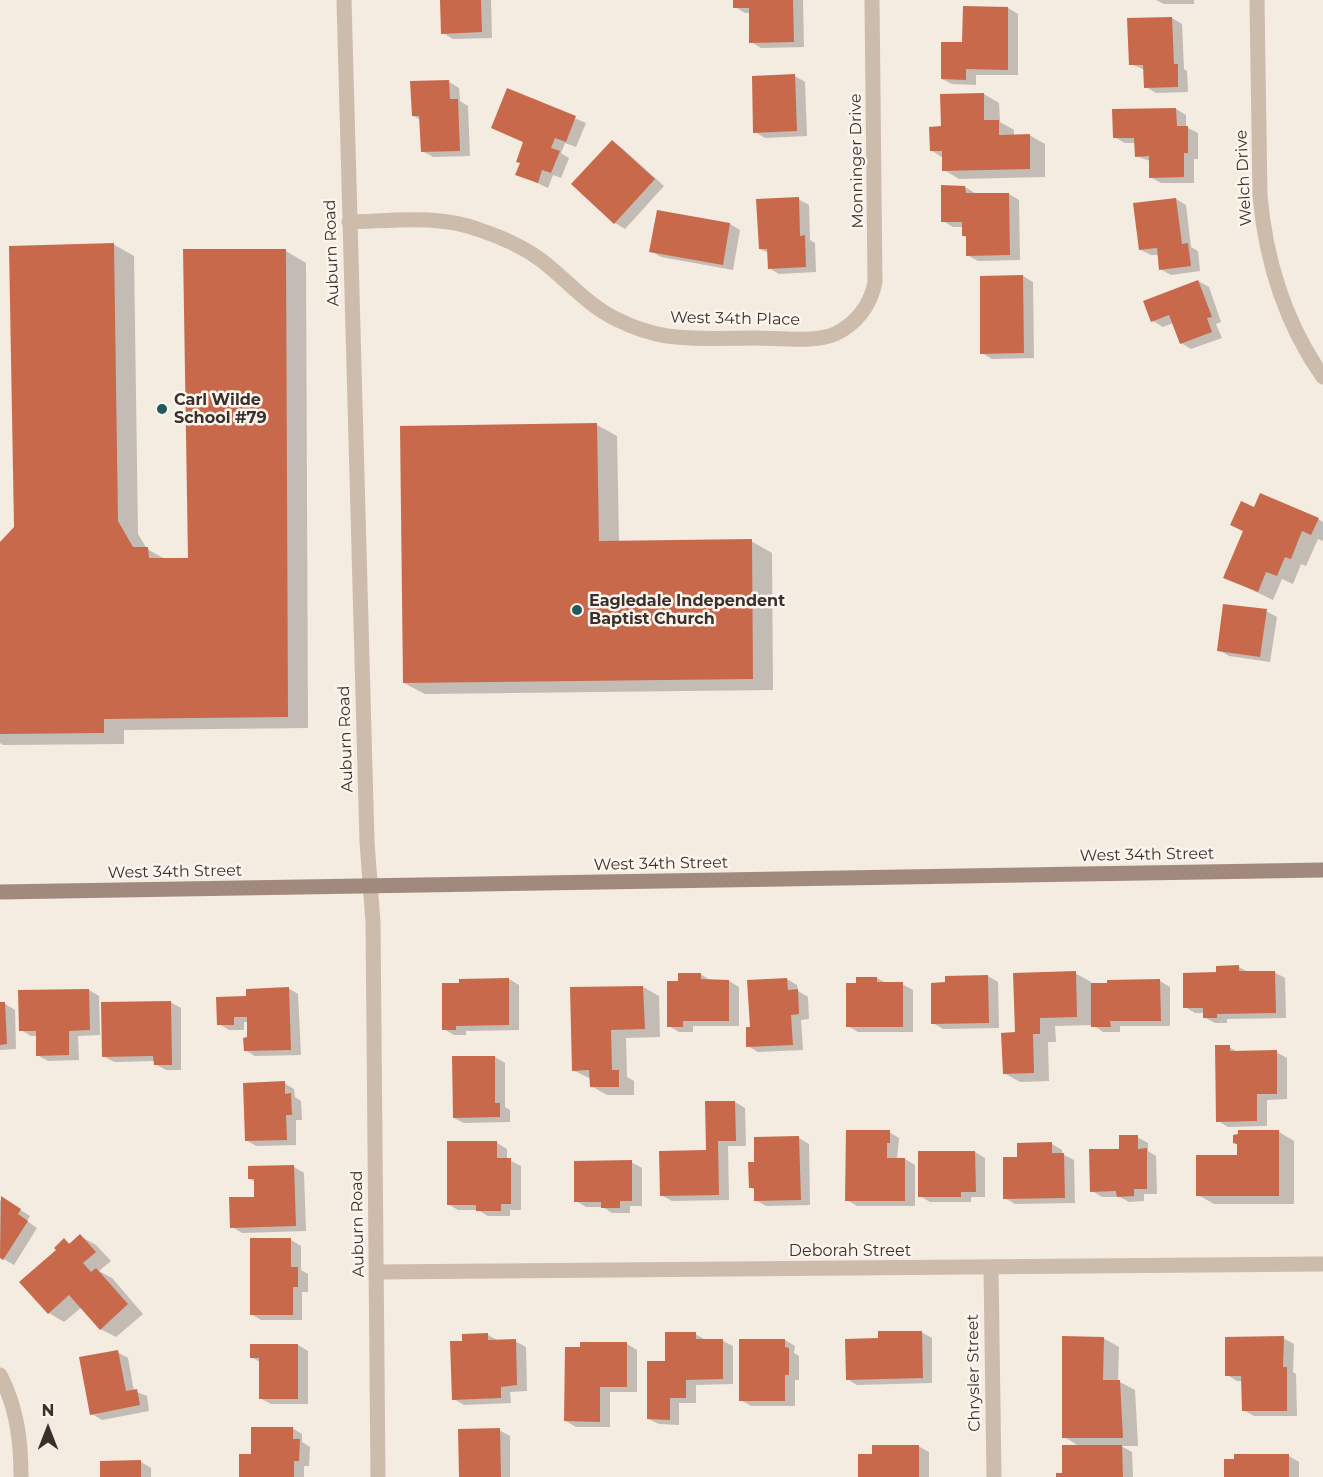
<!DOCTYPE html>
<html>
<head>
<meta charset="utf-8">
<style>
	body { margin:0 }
	#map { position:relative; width:1323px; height:1477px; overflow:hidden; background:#f4ebe1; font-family:Montserrat,sans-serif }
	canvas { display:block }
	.north { position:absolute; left:18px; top:1399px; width:60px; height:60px; -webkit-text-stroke:4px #fbf5ee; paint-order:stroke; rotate:0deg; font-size:16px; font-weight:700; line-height:24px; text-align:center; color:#3b302b }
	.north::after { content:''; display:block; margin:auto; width:21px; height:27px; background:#3b302b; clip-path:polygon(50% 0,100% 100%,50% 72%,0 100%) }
</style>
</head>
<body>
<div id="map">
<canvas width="1323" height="1477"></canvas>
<div class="north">N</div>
</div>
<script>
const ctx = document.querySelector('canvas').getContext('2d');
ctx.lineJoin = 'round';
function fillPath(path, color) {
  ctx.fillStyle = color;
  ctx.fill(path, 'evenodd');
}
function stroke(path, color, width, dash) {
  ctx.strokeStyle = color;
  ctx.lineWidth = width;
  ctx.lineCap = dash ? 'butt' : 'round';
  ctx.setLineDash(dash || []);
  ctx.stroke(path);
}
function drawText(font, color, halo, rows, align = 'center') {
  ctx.font = font + ' Montserrat,sans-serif';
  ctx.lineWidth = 5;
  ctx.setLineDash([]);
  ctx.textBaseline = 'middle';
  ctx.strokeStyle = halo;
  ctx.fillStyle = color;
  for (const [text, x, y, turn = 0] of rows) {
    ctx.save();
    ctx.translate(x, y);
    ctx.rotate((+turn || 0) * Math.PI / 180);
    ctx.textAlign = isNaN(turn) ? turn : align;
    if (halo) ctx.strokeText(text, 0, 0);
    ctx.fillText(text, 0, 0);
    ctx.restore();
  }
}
fillPath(new Path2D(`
	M441 0H491L492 38 453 39 443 33Z
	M734 0H803L804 47 761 48 751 42 750 13H745L735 7Z
	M1156 0H1194V4H1164Z
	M1008 8 1018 14V75H976V85L952 84 942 79 963 44Z
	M1172 18 1182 24 1184 69 1187 71 1188 92 1156 93 1146 87 1145 70 1131 64Z
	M795 76 805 82 807 136 765 138 755 132Z
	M449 82 459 88 460 101 468 106 470 156 433 157 422 151 421 120 413 116Z
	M507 90 586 123 576 147 565 143 561 153 569 158 561 178 553 175 548 188 517 174 521 163 525 143 493 128Z
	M984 94 999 103 1000 122 1014 130V136L1029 135 1045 144V177L959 179 944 170 943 158 931 150 942 128Z
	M1176 109 1186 115V127L1198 133V159H1194V183H1161L1150 177V161L1136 156V143H1125L1114 137Z
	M612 142 622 148 664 186 625 229 615 223 573 184Z
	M965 187 975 193 1009 194 1019 200 1020 260 978 261 967 255V238L964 236V227H953L943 221Z
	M798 199 809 205 810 240 815 243 816 272 779 274 769 268V253L760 249Z
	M1176 199 1186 205 1191 247 1198 251 1200 271 1171 275 1160 269 1159 255H1151L1141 250Z
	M730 224 740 230 733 270 661 257 651 251Z
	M113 244 134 256 138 534 147 549 165 559H190L286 251 306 263 308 728 124 730V744L3 745 0 743V542L16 528Z
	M1023 276 1033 282 1034 358 992 359 982 353Z
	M1198 281 1209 287 1221 322 1216 324 1222 338 1191 349 1181 343 1173 323 1163 327 1153 321Z
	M597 425 617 436 619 542 751 541 772 553 773 690 425 694 404 683Z
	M1255 509 1318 519 1323 522V541L1318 539 1306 566 1301 564 1293 584 1282 579 1273 600 1225 577 1244 532 1232 525Z
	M1266 611 1277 617 1270 662 1229 656 1219 650Z
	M1239 967 1250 973 1274 972 1285 978 1286 1018 1227 1019V1023H1215L1204 1017V1013H1195L1185 1007 1217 974V968Z
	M1075 973 1091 982V984L1160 981 1170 987V1026H1120V1032H1103L1093 1025 1055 1026 1056 1042H1048L1049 1081 1020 1082 1004 1073 1016 1034Z
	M700 974 712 981H729L739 987V1026H693V1032H679L669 1026 679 982Z
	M988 976 998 982 999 1028 943 1029 933 1023 947 984V977Z
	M877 978 886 983 902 984 913 990V1032H858L848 1026 857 984Z
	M509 979 519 985V1030L466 1031V1035H454L444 1029Z
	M787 979 797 985 798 991 808 997 809 1019 801 1020 803 1050 758 1052 748 1046 751 1029Z
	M643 987 659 996 660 1037 626 1038 627 1077 634 1081V1095H607L591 1086V1079L573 1070Z
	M288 988 298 994 301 1055 255 1056 245 1050 249 1038 248 1022H244V1030H229L219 1024 247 998Z
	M89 990 99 996 100 1035 78 1036 79 1060 48 1061 37 1055V1036H31L21 1030 19 992Z
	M170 1002 181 1008V1070H166L155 1064V1061L114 1062 103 1056Z
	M0 1004H5L15 1010 16 1049 0 1050Z
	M1229 1047 1238 1052H1276L1287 1058V1099L1267 1100V1126L1228 1127 1218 1121Z
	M495 1057 505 1063V1107L510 1110V1122L464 1123 454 1118Z
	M284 1083 294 1089 295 1097 301 1101 302 1120H296V1145L256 1146 246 1140Z
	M735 1102 745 1108 746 1146H728L729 1200 672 1201 661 1195 708 1151 707 1103Z
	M889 1132 899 1138 897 1159H905L915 1165V1206H857L847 1200Z
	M1279 1132 1294 1141V1204H1214L1198 1195 1239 1157V1145L1234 1143Z
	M1137 1137 1148 1143V1151L1156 1156 1157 1194H1144V1201L1129 1202 1120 1197H1102L1092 1191 1120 1150Z
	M799 1138 809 1144 810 1205 766 1206 755 1200V1190L750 1187 755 1163Z
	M497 1143 507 1149V1159L521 1166V1210H510V1216H488L478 1210H458L448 1204Z
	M1018 1144H1052L1062 1150V1154L1074 1160 1075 1203 1015 1204 1005 1198 1019 1159Z
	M975 1152 985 1158V1197H971V1202H930L920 1196Z
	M631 1162 642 1168V1206H630V1213H612L603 1207H586L576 1201Z
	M294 1167 304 1173 306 1231 242 1233 232 1227 256 1198 255 1182 250 1179Z
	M2 1198 30 1216 27 1221 37 1228 14 1265 0 1257V1201Z
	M80 1236 96 1245 111 1261 99 1271 112 1278 143 1314 116 1337 100 1329 82 1307 64 1322 49 1313 58 1250 64 1240 71 1244Z
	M291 1240 301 1246V1270L308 1274V1292H302V1320H261L251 1314Z
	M921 1332 932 1338V1383L857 1385 847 1379Z
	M695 1334 706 1340 723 1341 733 1346V1384L696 1385V1403H679V1425L659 1424 648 1419 667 1362Z
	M464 1335H488L499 1341H515L526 1347 527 1391 510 1392 511 1403 464 1405 454 1399Z
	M1103 1338 1119 1347 1118 1381 1135 1390 1138 1446H1121L1132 1452 1133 1477H1058L1064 1475 1081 1447 1064 1437Z
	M1283 1338 1294 1344 1293 1372 1296 1374 1297 1416H1254L1243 1410V1381H1237L1227 1375Z
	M785 1340 795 1346 794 1353 799 1356V1380H795V1406H751L741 1400Z
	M627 1344 637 1350V1392H610V1427H576L566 1421Z
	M298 1345 308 1351V1404H271L260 1398V1362L251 1357Z
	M117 1352 128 1358 134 1391 147 1396 149 1411 102 1420 92 1414Z
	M292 1428 302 1434V1442L310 1447 309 1466H304V1477H241L252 1456Z
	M499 1430 510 1436V1477H460Z
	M918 1446 929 1452V1477H859L874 1455Z
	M1289 1456 1299 1462V1477H1226Z
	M141 1462 151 1468V1477H102Z`), '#0003');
fillPath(new Path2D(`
	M440 0H481L482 32 441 34Z
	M733 0H793L794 42 749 43V8H733Z
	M963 6 1008 7V70L966 69V80L941 79V42H962Z
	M1172 17 1174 64H1178V87L1144 88 1143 65H1129L1127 18Z
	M795 74 797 131 753 133 752 76Z
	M449 80 450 99H458L460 151 421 152 419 116H412L410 81Z
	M507 88 576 116 566 142 555 138 551 148 560 151 551 173 542 170 538 183 515 175 520 163 516 162 523 142 491 128Z
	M984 93V120H999V135L1030 134V169L942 171V151H930L929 127 941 126 940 94Z
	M1176 108 1177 126H1188V153H1184V177L1149 178V156L1135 157 1134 138H1113L1112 109Z
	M612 140 655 179 614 224 571 184Z
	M941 185 965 186 966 193H1009L1010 255 966 256V236H962V222H941Z
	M799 197 800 236 805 235 806 267 768 269 767 249H759L756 199Z
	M1176 198 1182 244 1188 243 1191 266 1159 270 1157 248 1139 250 1133 203Z
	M657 210 730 223 723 265 649 252Z
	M114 243 118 521 133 547H148L149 558H188L183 249H286L288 717 104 719V733L0 734V542L14 527 9 246Z
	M1023 275 1024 353 980 354V276Z
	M1198 280 1212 317 1207 318 1212 332 1180 344 1169 315 1151 322 1143 301Z
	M597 423 599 541 752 539 753 679 403 683 400 426Z
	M1260 493 1319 518 1311 535 1302 531 1291 559 1285 557 1277 576 1266 572 1258 592 1223 578 1243 531 1230 525 1241 501 1254 507Z
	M1223 604 1267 609 1260 657 1217 651Z
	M1239 965V971H1275L1276 1013 1217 1014V1018H1203V1008H1183V973L1216 972V966Z
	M1076 971 1077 1017 1040 1018V1034H1033L1034 1073 1003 1074 1001 1033 1015 1032 1013 973Z
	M678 973H701V979L729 980V1021H683V1027H667V981H678Z
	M988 975 989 1023 931 1024V983L945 982V976Z
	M856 977H877V982H903V1027H846V983H856Z
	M509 978V1025L456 1026V1030H442V983H459V979Z
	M787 978 788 990 798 989 799 1014 791 1015 793 1045 746 1047V1027H750L747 980Z
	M1160 979 1161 1021H1110L1111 1027H1091V983H1107V980Z
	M643 986 645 1029 611 1030 612 1070H619V1087H590L589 1070 572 1071 570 987Z
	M289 987 291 1050 244 1051 243 1038 247 1037V1017H234V1025H217L216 997 246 996V989Z
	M89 989 90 1030 69 1031V1055L36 1056V1031H19L18 990Z
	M171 1001 172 1065H154L153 1056 102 1057 101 1002Z
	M0 1002H5L7 1044 0 1045Z
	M1215 1045H1230V1051L1277 1050V1094H1257V1121L1216 1122Z
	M452 1056H495V1103H500V1117L453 1118Z
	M285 1081V1094L291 1093 292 1115H286L287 1140 245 1141 243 1083Z
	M705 1101H735L736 1141H718L719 1195 660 1196 659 1151 706 1150Z
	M846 1130H890V1143H887V1158H905V1201H845Z
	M1238 1130H1279V1196H1196V1155H1237V1144L1233 1143V1135L1238 1134Z
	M1119 1135H1138V1149L1147 1148V1189H1134V1196L1117 1197 1116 1191 1090 1192 1089 1149H1119Z
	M799 1136 801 1200 754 1201V1188H749L748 1162H754V1137Z
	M447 1141H497V1158H511V1204H501V1211H476V1205H447Z
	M1052 1142V1153H1064L1065 1198 1003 1199V1157H1017V1143Z
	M918 1151H975L976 1192H961V1197H918Z
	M632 1160V1201H620V1208H601V1202H574V1161Z
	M294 1165 296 1226 230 1228 229 1197H254V1179H248V1166Z
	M1 1196 21 1209 18 1214 28 1221 3 1260 0 1258Z
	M80 1234 96 1252 83 1263 91 1272 96 1268 128 1304 100 1330 69 1295 48 1314 19 1282 56 1250 54 1248 64 1238 69 1244Z
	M250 1238H291V1267H298V1287H293V1315H250Z
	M878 1331H922L923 1378 846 1380 845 1339 878 1338Z
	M665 1332H696V1339H723V1379L686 1380V1398H670V1420L647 1419V1361H665Z
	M488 1333V1340L516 1339 517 1385 501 1387V1398L452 1400 450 1341H462V1334Z
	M1062 1336 1104 1337 1103 1380H1120L1123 1438H1062Z
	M1284 1336 1283 1367H1287V1411H1242L1241 1376H1225V1337Z
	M739 1339H785V1347L789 1348V1375H785V1401H739Z
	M580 1342H627V1387H600V1422L564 1421 565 1347H580Z
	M250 1344H298V1399H259V1358H250Z
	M118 1350 126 1391 137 1389 140 1405 90 1415 79 1357Z
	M251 1427H293V1439H300L299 1461H294V1477H239V1454H251Z
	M500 1428 501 1477H459L458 1429Z
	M872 1445H919V1477H858V1454H872Z
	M1062 1445H1122L1123 1477H1056V1473H1062Z
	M1234 1454H1289V1477H1224V1459H1234Z
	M141 1460V1477H100V1461Z`), '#c8694b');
stroke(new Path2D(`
	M344 0 367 842 373 922 378 1477
	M1257 0 1260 196C1266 262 1285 323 1323 377
	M349 222C392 221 438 214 480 230 501 237 522 246 541 260 566 279 587 305 616 319 632 327 649 333 667 336 695 340 725 338 754 338 776 338 815 343 835 334 856 324 871 305 875 282L872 0
	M991 1268 994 1477
	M376 1272 1323 1264
	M0 1375C17 1408 21 1441 21 1477`), '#cdbbac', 15);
stroke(new Path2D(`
	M0 892 1323 870`), '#a18a7d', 15);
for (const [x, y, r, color] of [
	[162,409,6,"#1f5a5e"],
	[577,610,6,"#1f5a5e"]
]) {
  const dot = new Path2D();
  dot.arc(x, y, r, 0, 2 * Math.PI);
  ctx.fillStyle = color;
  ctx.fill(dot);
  stroke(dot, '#fbf5ee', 2);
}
drawText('16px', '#3b302b', '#fbf5ee', [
	["Monninger Drive",857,161,-91],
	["Welch Drive",1244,178,-93],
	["Auburn Road",332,253,-92],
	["West 34th Place",735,319,1],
	["Auburn Road",346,739,-92],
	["West 34th Street",1147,855,-1],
	["West 34th Street",661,864,-1],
	["West 34th Street",175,872,-1],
	["Auburn Road",358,1224,-91],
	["Deborah Street",850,1251],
	["Chrysler Street",974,1373,-91]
]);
drawText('bold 16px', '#3b302b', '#fbf5ee', [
	["Carl Wilde",174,400],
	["School #79",174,418],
	["Eagledale Independent",589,601],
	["Baptist Church",589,619]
], 'left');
</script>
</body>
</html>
